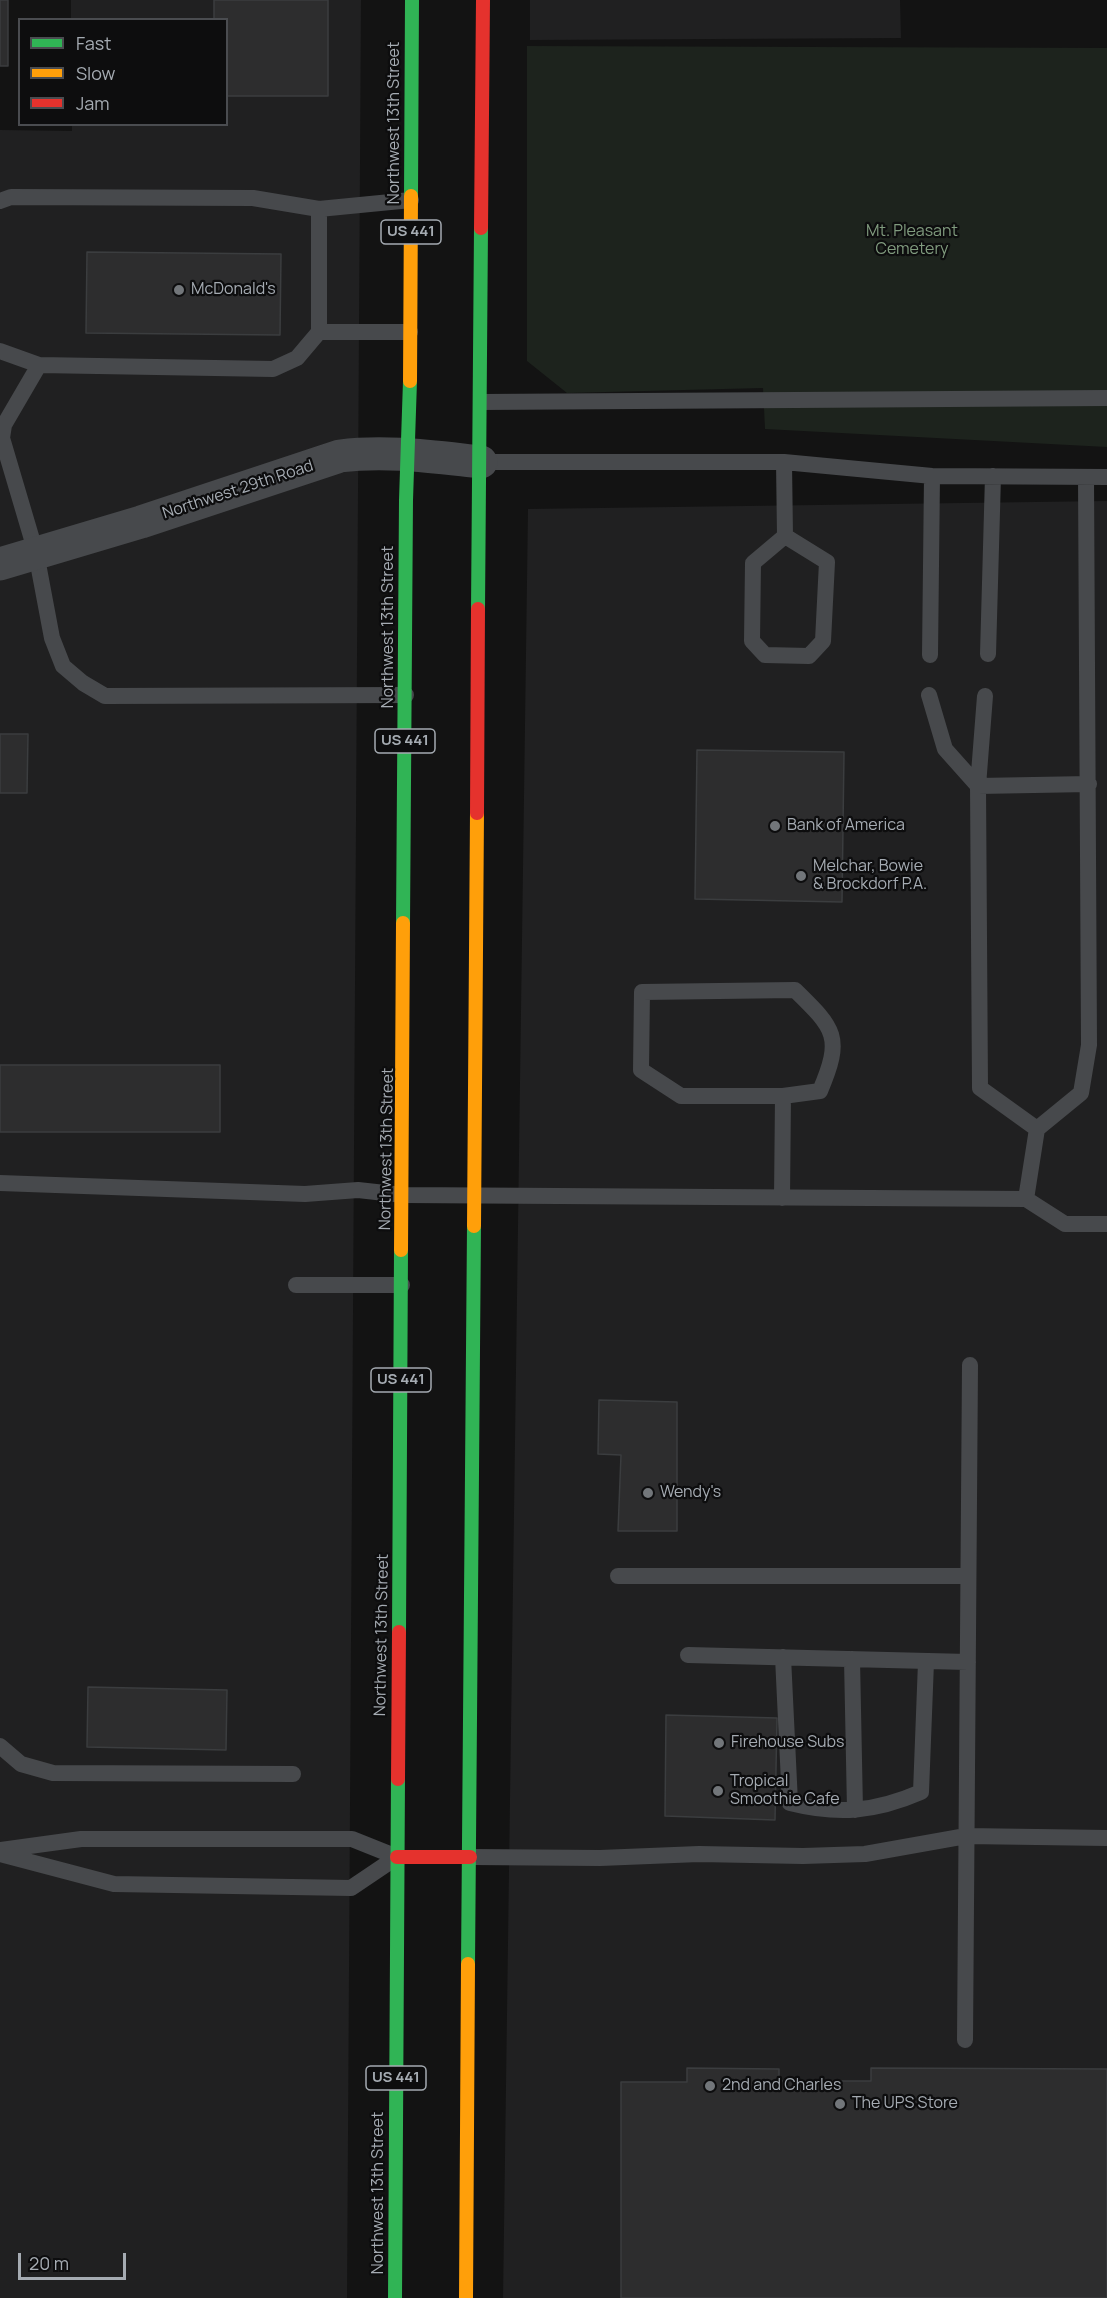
<!DOCTYPE html>
<html>
<head>
<meta charset="utf-8">
<style>
	body { margin:0 }
	#map { position:relative; width:1107px; height:2298px; overflow:hidden; background:#131313; font-family:Manrope,sans-serif }
	canvas { display:block }
	.legend { position:absolute; left:18px; top:18px; width:210px; height:108px; box-sizing:border-box; background:#0d0d0e; border:2px solid #4a4c50; margin:0; padding:8px 10px; list-style:none; font-size:18px; color:#a5abb2 }
	.legend li { display:flex; align-items:center; gap:12px; height:30px }
	.legend b { width:30px; border:2px solid #4a4c50 }
	.scale { position:absolute; left:18px; top:2253px; width:108px; height:27px; box-sizing:border-box; border:3px solid #a5abb2; border-top:0; padding-left:8px; font-size:18px; line-height:21px; white-space:nowrap; color:#a5abb2; -webkit-text-stroke:4px #0d0d0e; paint-order:stroke }
</style>
</head>
<body>
<div id="map">
<canvas width="1107" height="2298"></canvas>
<ul class="legend">
<li><b style="height:8px;background:#30b455"></b>Fast</li>
<li><b style="height:8px;background:#ff9f0a"></b>Slow</li>
<li><b style="height:8px;background:#e5322d"></b>Jam</li>
</ul>
<div class="scale">20 m</div>
</div>
<script>
const ctx = document.querySelector('canvas').getContext('2d');
ctx.lineJoin = 'round';
function fillPath(path, color) {
  ctx.fillStyle = color;
  ctx.fill(path, 'evenodd');
}
function stroke(path, color, width, dash) {
  ctx.strokeStyle = color;
  ctx.lineWidth = width;
  ctx.lineCap = dash ? 'butt' : 'round';
  ctx.setLineDash(dash || []);
  ctx.stroke(path);
}
function drawText(font, color, halo, rows, align = 'center') {
  ctx.font = font + ' Manrope,sans-serif';
  ctx.lineWidth = 4.5;
  ctx.setLineDash([]);
  ctx.textBaseline = 'middle';
  ctx.strokeStyle = halo;
  ctx.fillStyle = color;
  for (const [text, x, y, turn = 0] of rows) {
    ctx.save();
    ctx.translate(x, y);
    ctx.rotate((+turn || 0) * Math.PI / 180);
    ctx.textAlign = isNaN(turn) ? turn : align;
    if (halo) ctx.strokeText(text, 0, 0);
    ctx.fillText(text, 0, 0);
    ctx.restore();
  }
}
fillPath(new Path2D(`
	M71 0H361L347 2298H0V130L72 131V124H226V20L71 19Z
	M530 0H900L901 38 530 40Z
	M1107 501V2298H503L528 509Z`), '#202021');
fillPath(new Path2D(`
	M527 46 1107 48V447L765 429 763 388 567 393 527 361Z`), '#1d231d');
const building = new Path2D(`
	M0 0H8V66H0Z
	M214 0H328V96H226V20H214Z
	M87 252 281 254 280 335 86 333Z
	M0 734H28L27 793H0Z
	M697 750 844 752 842 902 695 899Z
	M0 1065H220V1132H0Z
	M599 1400 677 1402V1531H618L621 1455 598 1454Z
	M88 1687 227 1690 226 1750 87 1747Z
	M666 1715 777 1718 775 1820 665 1816Z
	M687 2068 779 2069V2081H871V2068L1107 2069V2298H621V2082H687Z`);
fillPath(building, '#2d2d2e');
stroke(building, '#3b3d3f', 1.5);
stroke(new Path2D(`
	M0 201 11 197 253 198 319 209 411 200
	M319 209V332
	M0 351 39 365 273 369 297 358 319 332H410
	M39 365 4 425 2 438 36 553 52 638 63 666 83 683 105 696 406 695
	M481 402 1107 398
	M481 462H784L932 476 1107 477
	M784 462 785 536 753 563 752 641 765 655 809 656 823 641 827 562 785 536
	M988 654 993 476
	M930 655 932 476
	M929 695 945 749 978 786
	M978 786 985 696
	M1037 1129 980 1088 978 786 1089 784
	M0 1183 305 1194 358 1190 403 1195 1026 1199 1065 1224H1107
	M782 1198 783 1096 820 1091C843 1037 835 1029 795 990L642 992 641 1070 681 1096H783
	M1026 1199 1037 1129 1081 1093 1089 1045 1086 477
	M296 1285H402
	M618 1576H968
	M688 1655 968 1662
	M783 1657 790 1803C838 1815 875 1812 921 1792L926 1662
	M852 1659 855 1810
	M0 1746 21 1764 53 1773 293 1774
	M0 1850 81 1839H352L397 1857
	M0 1854 114 1884 351 1888 397 1857
	M470 1857 600 1858 699 1854 803 1856 865 1854 966 1836 1107 1838
	M965 2040 970 1365`), '#47494c', 16);
stroke(new Path2D(`
	M0 564 141 522 340 456C387 450 434 457 481 462`), '#47494c', 33);
stroke(new Path2D(`
	M411 196 412 0
	M478 609 481 228
	M403 923 406 500 410 381
	M399 1632 401 1250
	M468 1964 474 1226
	M395 2298 398 1779`), '#30b455', 14);
stroke(new Path2D(`
	M410 381 411 196
	M474 1226 477 813
	M401 1250 403 923
	M466 2298 468 1964`), '#ff9f0a', 14);
stroke(new Path2D(`
	M481 228 483 0
	M477 813 478 609
	M398 1779 399 1632
	M397 1857H470`), '#e5322d', 14);
for (const [x, y, r, color] of [
	[179,290,6,"#72767a"],
	[775,826,6,"#72767a"],
	[801,876,6,"#72767a"],
	[648,1493,6,"#72767a"],
	[719,1743,6,"#72767a"],
	[718,1791,6,"#72767a"],
	[710,2086,6,"#72767a"],
	[840,2104,6,"#72767a"]
]) {
  const dot = new Path2D();
  dot.arc(x, y, r, 0, 2 * Math.PI);
  ctx.fillStyle = color;
  ctx.fill(dot);
  stroke(dot, '#0d0d0e', 2);
}
for (const [x, y, w] of [
	[411,232,60],
	[405,741,60],
	[401,1380,60],
	[396,2078,60]
]) {
  const box = new Path2D();
  box.roundRect(x - w / 2, y - 12, w, 24, 4.5);
  ctx.fillStyle = '#0d0d0e';
  ctx.fill(box);
  stroke(box, '#a5abb2', 1.5);
}
drawText('bold 15px', '#a5abb2', null, [
	["US 441",411,232],
	["US 441",405,741],
	["US 441",401,1380],
	["US 441",396,2078]
]);
drawText('16px', '#a5abb2', '#0d0d0e', [
	["Northwest 13th Street",395,123,-90],
	["Northwest 29th Road",238,490,-18],
	["Northwest 13th Street",389,627,-90],
	["Northwest 13th Street",387,1149,-89],
	["Northwest 13th Street",382,1635,-89],
	["Northwest 13th Street",379,2193,-90]
]);
drawText('16px', '#809b7e', '#0d0d0e', [
	["Mt. Pleasant",912,232],
	["Cemetery",912,250]
]);
drawText('16px', '#a5abb2', '#0d0d0e', [
	["McDonald's",191,290],
	["Bank of America",787,826],
	["Melchar, Bowie",813,867],
	["& Brockdorf P.A.",813,885],
	["Wendy's",660,1493],
	["Firehouse Subs",731,1743],
	["Tropical",730,1782],
	["Smoothie Cafe",730,1800],
	["2nd and Charles",722,2086],
	["The UPS Store",852,2104]
], 'left');
</script>
</body>
</html>
